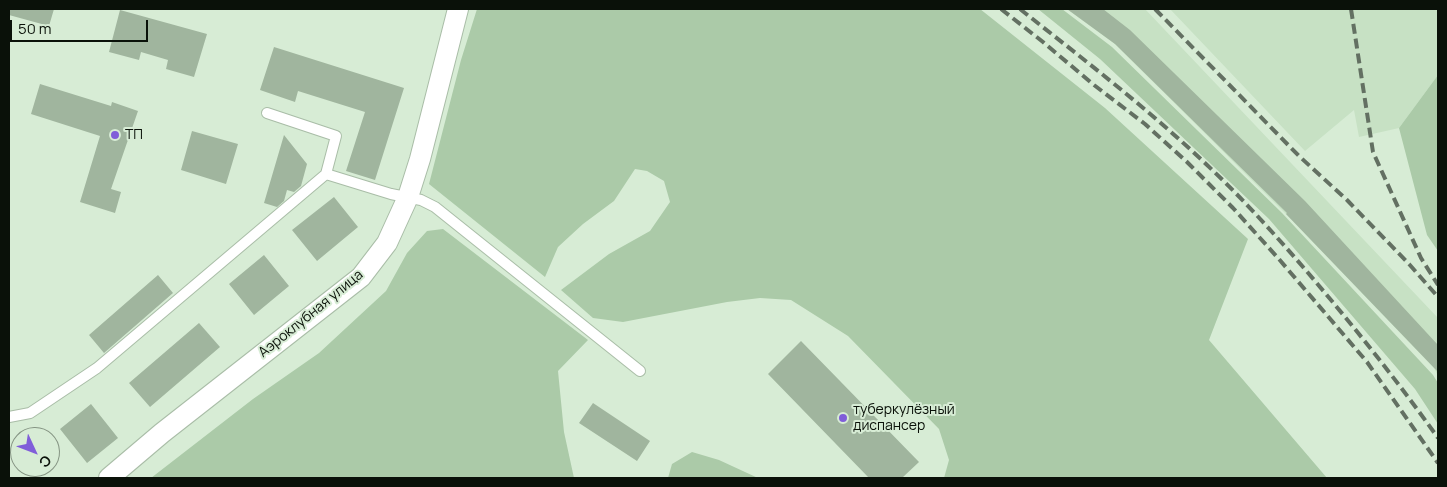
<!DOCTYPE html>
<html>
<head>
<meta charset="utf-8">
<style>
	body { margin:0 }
	#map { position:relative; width:1447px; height:487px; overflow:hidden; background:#d7ecd5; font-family:Manrope,sans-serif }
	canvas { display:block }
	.frame { position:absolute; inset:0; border:10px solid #0a1109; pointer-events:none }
	.north { position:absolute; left:10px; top:427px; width:50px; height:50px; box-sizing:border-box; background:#d7ecd5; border:1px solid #859483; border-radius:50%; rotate:133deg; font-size:14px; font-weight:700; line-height:20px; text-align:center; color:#0a1109 }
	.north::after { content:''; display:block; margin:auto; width:18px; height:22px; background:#805ed9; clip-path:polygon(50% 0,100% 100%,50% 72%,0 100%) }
	.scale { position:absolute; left:10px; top:20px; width:138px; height:22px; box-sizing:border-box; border:2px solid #0a1109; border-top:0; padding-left:6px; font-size:15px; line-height:18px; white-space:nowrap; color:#0a1109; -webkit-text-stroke:4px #d7ecd5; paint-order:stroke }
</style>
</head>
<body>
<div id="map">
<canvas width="1447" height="487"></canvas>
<div class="frame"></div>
<div class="north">С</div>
<div class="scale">50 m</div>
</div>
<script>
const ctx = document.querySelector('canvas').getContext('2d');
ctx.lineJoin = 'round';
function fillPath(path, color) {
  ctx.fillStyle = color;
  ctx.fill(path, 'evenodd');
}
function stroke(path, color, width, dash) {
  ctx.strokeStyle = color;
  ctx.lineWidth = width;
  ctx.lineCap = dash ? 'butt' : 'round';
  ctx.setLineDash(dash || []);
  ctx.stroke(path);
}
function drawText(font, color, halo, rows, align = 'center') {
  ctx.font = font + ' Manrope,sans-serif';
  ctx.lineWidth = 4;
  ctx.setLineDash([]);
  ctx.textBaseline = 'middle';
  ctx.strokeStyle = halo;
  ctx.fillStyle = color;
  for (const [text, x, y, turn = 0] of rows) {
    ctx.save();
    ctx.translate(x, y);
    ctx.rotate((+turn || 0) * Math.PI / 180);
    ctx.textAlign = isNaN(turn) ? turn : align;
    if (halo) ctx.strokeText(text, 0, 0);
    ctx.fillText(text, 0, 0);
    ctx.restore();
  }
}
fillPath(new Path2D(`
	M1067 9H1145L1438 318V376L1434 368 1286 214 1115 44Z
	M1170 9H1438V75L1399 128 1359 137 1354 110 1305 151Z`), '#c7e1c4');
fillPath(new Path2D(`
	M477 9H980L1105 108 1248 239 1209 340 1327 478H944L949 460 939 429 848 336 791 300 760 298 727 302 623 322 593 318 561 290 609 254 650 231 670 202 664 181 647 171 635 169 614 201 583 224 558 247 545 277 429 184 461 60Z
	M1038 9H1062L1112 47 1282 213 1433 375 1438 383V424L1415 389 1269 219 1100 59Z
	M1438 75V251L1427 235 1399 128Z
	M443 229 588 340 558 371 564 432 574 478H151L253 399 319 353 386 291 407 253 427 231Z
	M692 452 719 460 758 478H668L672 464Z`), '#abcaa8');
fillPath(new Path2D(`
	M9 9H54L49 26 9 15Z
	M1067 9H1103L1130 30 1305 201 1438 345V372L1286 214 1287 213 1115 44Z
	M120 10 207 34 194 77 166 69 168 60 141 52 139 60 109 52Z
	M274 47 404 88 375 180 346 171 365 112 298 91 295 102 260 90Z
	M40 84 111 106 112 102 138 111 111 189 121 192 115 213 80 202 100 136 31 114Z
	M192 131 238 144 226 184 181 170Z
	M284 135 307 164 301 186 294 192 287 190 284 201 277 207 264 203Z
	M334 197 358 227 317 261 292 230Z
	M264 255 289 286 254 315 229 284Z
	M158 275 173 293 104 353 89 335Z
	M199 323 220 347 150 407 129 383Z
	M801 341 919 462 902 478H869L768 374Z
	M593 403 650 441 637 461 579 423Z
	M91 404 118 438 87 463 60 429Z`), '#a0b59e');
const service = new Path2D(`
	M267 113 336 136 326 174 391 194 421 200 435 207 640 371
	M9 417 30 413 97 368 326 174`);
const minor = new Path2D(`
	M109 478 162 433 361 277 387 243 408 197 420 159 458 9`);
stroke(service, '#a9bda7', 12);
stroke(minor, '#a9bda7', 22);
stroke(service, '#fff', 10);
stroke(minor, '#fff', 20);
stroke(new Path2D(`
	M1001 9 1043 42 1094 85 1145 124 1187 162 1233 208 1278 258 1367 362 1438 463
	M1020 9C1083 59 1147 108 1206 164 1238 194 1268 227 1297 260 1347 318 1394 376 1438 438
	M1155 9 1299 156 1347 200 1409 264 1438 297
	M1351 9 1373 152 1421 258 1438 285`), '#637062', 4, [10, 5]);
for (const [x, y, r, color] of [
	[115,135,5,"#805ed9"],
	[843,418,5,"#805ed9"]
]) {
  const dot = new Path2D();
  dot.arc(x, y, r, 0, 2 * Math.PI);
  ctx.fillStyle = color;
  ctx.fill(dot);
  stroke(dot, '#d7ecd5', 2);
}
drawText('14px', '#0a1109', '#d7ecd5', [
	["ТП",125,135],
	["туберкулёзный",853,410],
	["диспансер",853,426]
], 'left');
drawText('14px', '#0a1109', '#d7ecd5', [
	["Аэроклубная улица",311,314,-39]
]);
</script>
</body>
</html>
